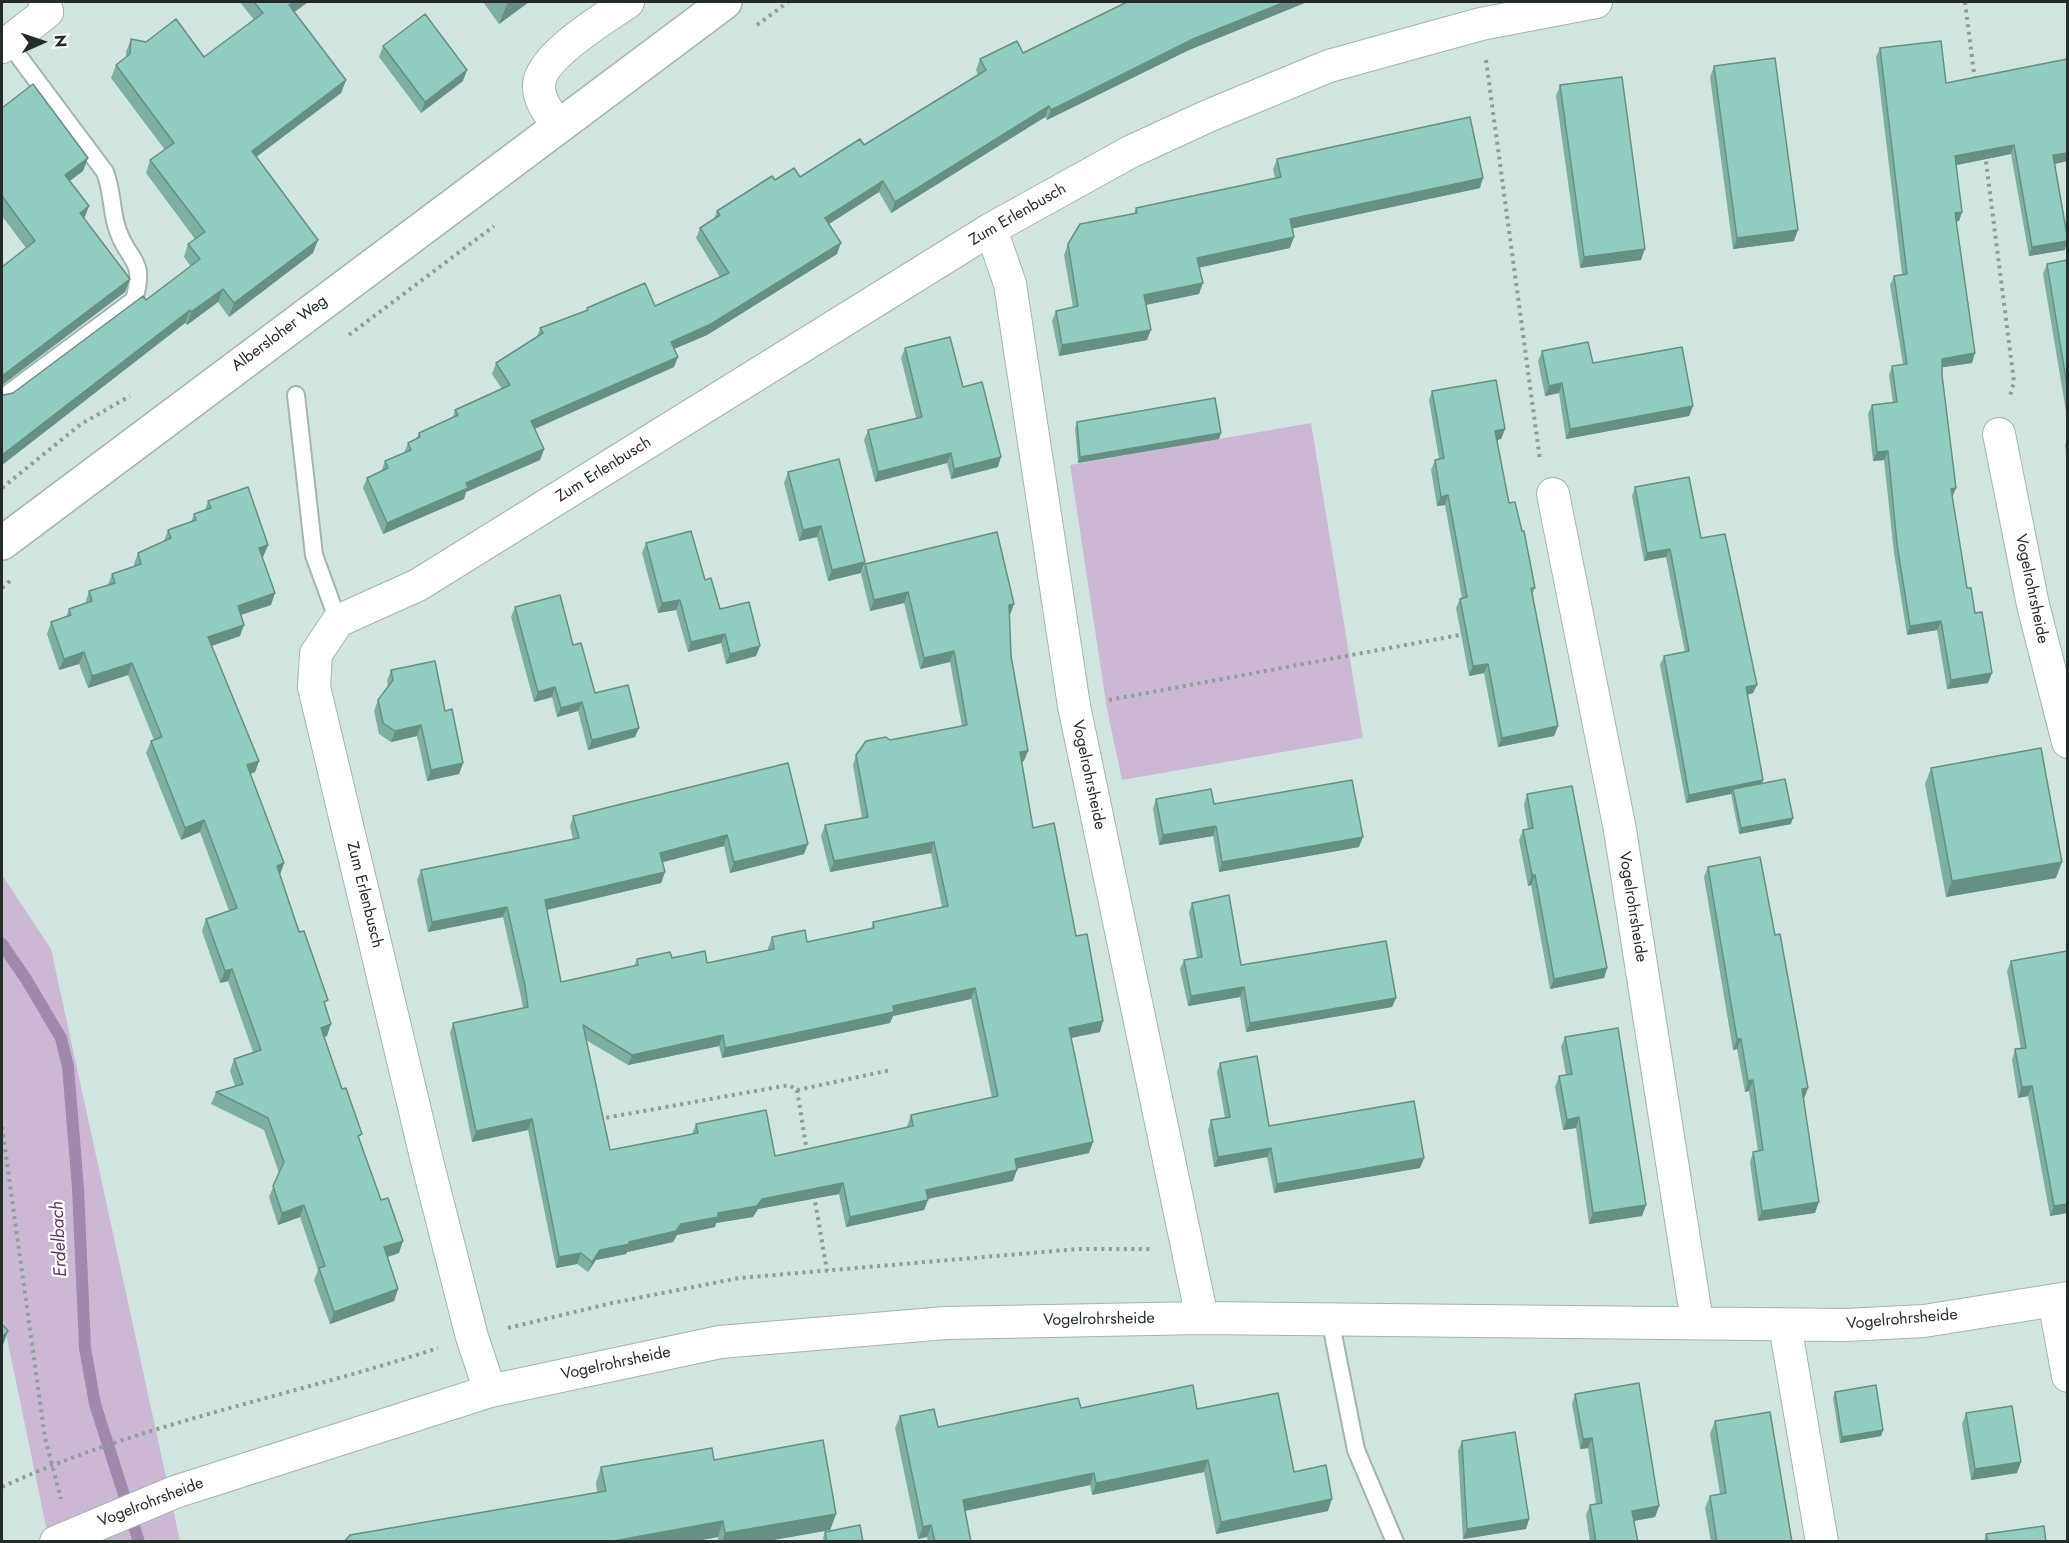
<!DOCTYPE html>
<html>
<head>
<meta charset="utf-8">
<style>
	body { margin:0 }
	#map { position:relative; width:2069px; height:1543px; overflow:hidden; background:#d0e5e0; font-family:Jost,sans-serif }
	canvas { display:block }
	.frame { position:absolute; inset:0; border:3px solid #242c2a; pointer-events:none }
	.north { position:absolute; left:12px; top:12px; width:60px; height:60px; -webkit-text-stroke:4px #fff; paint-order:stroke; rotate:87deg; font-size:16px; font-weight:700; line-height:24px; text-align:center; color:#242c2a }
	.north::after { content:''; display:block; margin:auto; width:21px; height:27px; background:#242c2a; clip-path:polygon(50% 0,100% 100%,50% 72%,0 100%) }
</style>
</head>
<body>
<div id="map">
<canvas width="2069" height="1543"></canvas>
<div class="frame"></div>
<div class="north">N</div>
</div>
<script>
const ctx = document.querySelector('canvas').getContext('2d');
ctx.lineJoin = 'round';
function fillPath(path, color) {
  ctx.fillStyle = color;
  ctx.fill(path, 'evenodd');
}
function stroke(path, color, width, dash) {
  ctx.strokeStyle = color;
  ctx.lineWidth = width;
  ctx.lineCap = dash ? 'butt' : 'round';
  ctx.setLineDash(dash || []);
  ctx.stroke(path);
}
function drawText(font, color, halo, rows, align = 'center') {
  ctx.font = font + ' Jost,sans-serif';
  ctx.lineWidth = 4.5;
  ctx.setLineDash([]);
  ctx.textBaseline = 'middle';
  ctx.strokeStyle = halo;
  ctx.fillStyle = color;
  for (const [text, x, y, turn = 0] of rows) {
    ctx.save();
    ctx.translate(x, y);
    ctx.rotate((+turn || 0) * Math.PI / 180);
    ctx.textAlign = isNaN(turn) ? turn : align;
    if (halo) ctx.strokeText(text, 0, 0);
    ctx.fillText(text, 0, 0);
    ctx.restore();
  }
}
fillPath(new Path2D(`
	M1311 423 1363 738 1122 780 1107 709 1070 465Z
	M2 875 51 949 180 1541H49L2 1314Z`), '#ccb8d4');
stroke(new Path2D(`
	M2 944 26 979 61 1038 68 1067 78 1188 85 1348 95 1404 139 1542`), '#a388ae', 12);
const service = new Path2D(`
	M296 395 314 555 338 621
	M2 398 134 300C146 258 130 264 118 231 111 213 113 192 105 172L8 42
	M1330 1319 1356 1450 1395 1542`);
const minor = new Path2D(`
	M2 47 47 12 45 2
	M559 126C550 114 538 101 539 85 540 56 605 18 628 2
	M991 229 1010 284 1074 706 1202 1318
	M1999 434 2033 605 2068 742
	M1553 494 1620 830 1697 1322
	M2054 1300 2068 1376
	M1785 1325 1822 1542
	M490 1391 472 1337 427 1161 314 687 316 654 338 621 418 585 991 229 1130 152 1208 116 1329 66 1481 24 1596 2
	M56 1542 175 1492 490 1391 720 1342 946 1323 1202 1318 1846 1325 1924 1321 2068 1298`);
const secondary = new Path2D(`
	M2 543 725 2`);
stroke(service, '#a1b5b1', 20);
stroke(minor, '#a1b5b1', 34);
stroke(secondary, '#a1b5b1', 36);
stroke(new Path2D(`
	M1965 2 1975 81
	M757 25 788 2
	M1486 60 1540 460
	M1985 154 2014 382 2009 399
	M349 335 494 226
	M2 488 81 424 130 396
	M2 588 10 581
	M1109 700 1465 634
	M797 1090 891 1070
	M599 1119 789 1085 797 1090 807 1152
	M2 1127 45 1438 61 1499
	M814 1195 827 1271
	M508 1328 612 1303 739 1278 1078 1249H1151
	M2 1487C140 1423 293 1396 438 1348`), '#8e9e9a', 4, [3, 4.5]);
stroke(service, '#fff', 16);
stroke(minor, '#fff', 32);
stroke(secondary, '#fff', 33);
fillPath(new Path2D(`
	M240 2H308L294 12 346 80 341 93 256 157 313 253 229 317 218 302 187 325 185 323 2 465V393L3 395 13 393 146 300 191 267 184 257 188 244 195 239 146 173 150 160 165 150 111 78 116 65 126 57V52L131 39 204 57 254 20Z
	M483 2H529L499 24Z
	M1127 2H1307L1189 50 1047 120 1045 117 891 213 879 192 829 224 837 254 707 335 674 349V367L535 429 544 449 540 460 466 492 464 499 383 534 363 488 367 478 381 472 385 461 404 453 408 443 416 439 419 433 453 417 455 410 502 389 492 374 496 363 537 337 540 328 586 311 587 308 655 306 720 277 696 238 700 228 714 219 717 211 775 180 800 177 864 145 978 75 976 70 980 59 1023 53Z
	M383 46 463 81 421 113 379 57Z
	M1880 48 1946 83 2067 59V161L2055 164 2065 250 2029 256 2011 154 1956 165 1962 212 1959 221 1956 222 1972 363 1942 367 1952 498 1967 588 1975 613 1988 683 1947 689 1937 630 1907 635 1894 553 1884 460 1873 461 1868 414 1872 405 1893 403 1889 375 1892 366 1903 364 1890 285 1894 276 1902 274 1876 57Z
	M1714 66 1794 241 1733 249 1710 77Z
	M1560 85 1641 260 1580 268 1556 96Z
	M2 108 88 158 83 171 70 181 89 206 84 218 125 292 2 385V267L26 248 2 216Z
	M1277 159 1480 188 1292 228 1290 248 1199 267V294L1146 305 1147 340 1059 356 1052 321 1056 311 1073 307 1064 255 1068 244 1134 214 1136 208 1275 178 1273 169Z
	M2067 260V417L2043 274 2047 264Z
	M905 348 963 387 998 467 951 479 947 463 875 482 864 440 868 430 916 418 901 358Z
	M1542 351 1593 363 1693 406 1689 416 1566 439 1559 393 1545 396 1538 361Z
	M1432 391 1505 429 1501 439 1497 440 1509 503 1535 588 1532 595 1558 726 1554 736 1498 747 1484 673 1469 676 1456 608 1460 599 1462 598 1445 505 1437 506 1431 470 1435 460 1439 459 1429 400Z
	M1077 422 1219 439 1078 463 1075 428Z
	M2067 440V457L2065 445Z
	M788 472 865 562 861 573 828 581 817 537 799 541 784 483Z
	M1635 487 1701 538 1753 693 1748 695 1763 780 1762 784 1791 824 1739 834 1731 794 1686 803 1660 665 1664 656 1685 652 1666 557 1644 561 1632 496Z
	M208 501 268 545 263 557H262L271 605 241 615 240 636 211 646 259 761 255 772 250 774 280 875 326 1007 327 1036 324 1037 399 1253 388 1257 398 1289 394 1301 330 1324 314 1280 318 1270 300 1217 278 1225 269 1197 279 1173 264 1130 211 1104 216 1092 235 1086 230 1071 234 1059 253 1052 228 981 220 983 202 931 206 919 229 911 200 832 181 840 146 753 151 741 154 740 128 675 88 688 79 664 59 670 47 634 51 622 66 617 69 609 85 604 89 591 108 585 112 574 134 567V564L138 553 164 541 168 530 191 522 194 514 205 510Z
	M646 543 705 580 720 609 760 646 756 656 726 664 721 643 688 652 676 610 658 613 642 553Z
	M865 564 1010 615H1009L1011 656 1024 761 1022 762 1033 828 1076 936 1100 1032 1071 1038 1089 1153 1017 1168 1013 1181 928 1199 924 1210 846 1227 839 1194 758 1209 753 1217 716 1223 715 1227 677 1235 673 1242 627 1252 626 1254 596 1260 588 1272 577 1264 556 1268 528 1130 472 1142 450 1033 453 1023 523 1008 521 997 503 917 428 932 417 880 421 870 573 840 570 826 573 816 788 763 804 854 730 873 724 846 662 862 665 872 661 883 547 910 561 982 634 966 637 959 672 958 707 963 768 950V948L772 937 807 942 871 929 873 922 942 907 931 853 830 872 821 836 825 825 862 818 853 765 856 755 890 740 962 726 950 662 920 669 904 603 870 611 861 574ZM971 999 992 1098 911 1115 907 1126V1128L775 1156 696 1124 692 1134 610 1150 586 1040 628 1065 719 1046 722 1058 890 1023 893 1016Z
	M515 607 573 645 595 693 635 737 588 750 578 711 557 717 552 697 534 702 511 617Z
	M391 670 445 711 463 763 459 774 427 781 417 736 391 742 379 734 374 711 378 700 388 687 387 681Z
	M1931 768 2056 878 1946 897 1925 784Z
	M1527 794 1607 968 1604 978 1550 989 1531 885 1528 886 1519 840 1523 830 1528 829 1524 805Z
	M1156 799 1214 804 1359 847 1219 872 1213 836 1159 845 1153 809Z
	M1708 867 1775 935 1808 1088 1804 1099 1815 1213 1758 1221 1750 1162 1753 1152 1758 1151 1749 1091 1745 1092 1737 1049 1733 1050 1704 877Z
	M1192 903 1241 965 1396 998 1392 1007 1246 1032 1240 997 1188 1006 1180 969 1184 960 1197 958 1189 912Z
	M2011 961 2067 1213 2050 1216 2028 1096 2018 1098 2012 1060 2015 1049H2021L2007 971Z
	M1565 1037 1646 1205 1642 1216 1589 1224 1576 1128 1563 1130 1555 1087 1559 1076 1566 1075 1561 1047Z
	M1220 1063 1269 1126 1424 1158 1420 1168 1274 1193 1267 1157 1214 1167 1208 1130 1211 1120 1225 1118 1217 1072Z
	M1835 1392 1883 1430 1881 1436 1840 1443 1833 1398Z
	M1575 1394 1659 1506 1655 1517 1634 1521 1638 1542H1590L1586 1515 1590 1505 1596 1504 1588 1448 1580 1449 1572 1404Z
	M1081 1408 1197 1409 1294 1472 1328 1511 1216 1534 1204 1472 1092 1495 1090 1485 965 1511 971 1542H928L927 1537 918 1539 895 1428 900 1416 938 1427Z
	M1966 1413 2017 1473 1971 1480 1962 1424Z
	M1715 1421 1792 1542H1711L1705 1508 1710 1496 1720 1494 1710 1434Z
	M1462 1441 1529 1519 1526 1529 1463 1539 1458 1451Z
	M714 1460 836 1514 830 1530 762 1542H718V1537L691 1542H344L597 1492 596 1483 601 1467Z
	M825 1532 863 1542H824L823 1538Z
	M1986 1534 2046 1542H1984Z`), '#7dafa5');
fillPath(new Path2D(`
	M295 2H308L285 19 289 5Z
	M508 2H529L499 24Z
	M1285 2H1307L1189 50 1047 120 1051 110 1193 39Z
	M467 70 463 81 421 113 425 102Z
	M346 80 341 93 247 164 252 151Z
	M1049 106 1045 117 891 213 895 202Z
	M2014 145 2011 154 1952 166 1955 156Z
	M2067 153V161L2050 165 2053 155Z
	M88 158 83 171 60 188 65 175Z
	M1483 178 1480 188 1286 230 1290 219Z
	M883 181 879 192 821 229 825 218Z
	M89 206 84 219 80 213Z
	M1962 212 1959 221 1951 222 1955 213Z
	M1798 230 1794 241 1733 249 1737 238Z
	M1294 237 1290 248 1193 269 1197 258Z
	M318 240 313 253 229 317 234 303Z
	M2067 241 2065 250 2029 256 2032 247Z
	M841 243 837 254 707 335 667 352 671 342Z
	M1645 249 1641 260 1580 268 1584 257Z
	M130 279 125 292 2 385V376Z
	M1203 283 1199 294 1140 306 1144 295Z
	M223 289 218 302 187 325 191 312Z
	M190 310 185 323 2 465V455Z
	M1151 330 1147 340 1059 356 1062 345Z
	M1975 353 1972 363 1938 368 1942 359Z
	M678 357 674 367 527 432 531 421Z
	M1562 383 1559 393 1545 396 1549 386Z
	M1693 406 1689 416 1566 439 1570 429Z
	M1505 429 1501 439 1492 441 1495 431Z
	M1221 433 1219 439 1078 463 1080 457Z
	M544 449 540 460 466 492 464 499 383 534 387 523 466 483Z
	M1888 451 1884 460 1873 461 1877 452Z
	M951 453 947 463 875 482 878 472Z
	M1001 457 998 467 951 479 954 469Z
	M1956 488 1952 498 1951 489Z
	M1448 495 1445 505 1437 506 1441 497Z
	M821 526 817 537 799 541 803 530Z
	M268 545 263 557 255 559 259 548Z
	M1670 549 1666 557 1644 561 1647 553Z
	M865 562 861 573 828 581 832 570Z
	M908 592 904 603 870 611 874 600Z
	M275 593 271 605 234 617 238 606Z
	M680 600 676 610 658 613 662 603Z
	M1014 604 1010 615 1005 616 1009 605Z
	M1941 621 1937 630 1907 635 1910 626Z
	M244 625 240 636 203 649 208 637Z
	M725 634 721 643 688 652 691 642Z
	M760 646 756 656 726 664 730 654Z
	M954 651 950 662 920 669 924 658Z
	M84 652 79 664 59 670 64 659Z
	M132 663 128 675 88 688 92 676Z
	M1488 664 1484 673 1469 676 1473 666Z
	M1992 673 1988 683 1947 689 1951 680Z
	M1757 685 1753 693 1743 695 1746 687Z
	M555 687 552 697 534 702 538 692Z
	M582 702 578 711 557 717 561 708Z
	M421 725 417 736 391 742 395 731Z
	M1558 726 1554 736 1498 747 1502 738Z
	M639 728 635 737 588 750 592 740Z
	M1028 751 1024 761 1016 763 1020 752Z
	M259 761 255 772 242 777 247 765Z
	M463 763 459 774 427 781 431 770Z
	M1763 780 1760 789H1733L1731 794 1686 803 1689 795Z
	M1793 818 1791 824 1739 834 1741 828Z
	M204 820 200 832 181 840 185 828Z
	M1216 826 1213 836 1159 845 1163 835Z
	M727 835 724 846 656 864 660 853Z
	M1363 837 1359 847 1219 872 1222 862Z
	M934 842 931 853 830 872 834 861Z
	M808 844 804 854 730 873 734 862Z
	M2062 862 2056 878 1946 897 1952 881Z
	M284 863 280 875 277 866Z
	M665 872 661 883 541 911 545 900Z
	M1532 875H1535L1531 885 1528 886Z
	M507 907 503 917 428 932 432 922Z
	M1607 968 1604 978 1550 989 1554 979Z
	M232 969 228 981 220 983 225 971Z
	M1244 987 1240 997 1188 1006 1191 996Z
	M975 988 971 999 893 1016 890 1023 722 1058 725 1048 893 1006Z
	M1396 998 1392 1007 1246 1032 1250 1023Z
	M1103 1021 1100 1032 1065 1039 1069 1028Z
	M331 1024 327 1036 316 1040 321 1028Z
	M723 1035 719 1046 628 1065 632 1055Z
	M1737 1039H1741L1737 1049 1733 1050Z
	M1753 1080 1749 1091 1745 1092 1748 1081Z
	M2032 1086 2028 1096 2018 1098 2022 1087Z
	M1808 1088 1804 1098 1798 1100 1802 1089Z
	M1579 1117 1576 1128 1563 1130 1567 1120Z
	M532 1119 528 1130 472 1142 476 1131Z
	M1093 1142 1089 1153 1011 1170 1015 1159Z
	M1271 1148 1267 1157 1214 1167 1218 1157Z
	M1424 1158 1420 1168 1274 1193 1277 1184Z
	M1017 1170 1013 1181 922 1200 926 1190Z
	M843 1183 839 1194 758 1209 753 1217 716 1223 715 1227 677 1235 673 1242 627 1252 626 1254 596 1260 588 1272 592 1262 600 1250 629 1242 762 1199Z
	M928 1200 924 1210 846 1227 850 1217Z
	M1819 1202 1815 1213 1758 1221 1762 1211Z
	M2067 1204V1213L2050 1216 2054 1206Z
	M304 1205 300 1217 278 1225 282 1213Z
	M1646 1205 1642 1216 1589 1224 1593 1213Z
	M403 1241 399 1253 380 1259 384 1247Z
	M581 1253 577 1264 556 1268 559 1257Z
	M398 1289 394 1301 330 1324 334 1312Z
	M8 1331 2 1348V1337Z
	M1883 1430 1881 1436 1840 1443 1842 1437Z
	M1592 1438 1588 1448 1580 1449 1583 1439Z
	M1208 1460 1204 1472 1092 1495 1096 1483Z
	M2021 1462 2017 1473 1971 1480 1975 1469Z
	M1094 1473 1090 1485 959 1512 963 1500Z
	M1332 1499 1328 1511 1216 1534 1221 1522Z
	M1659 1506 1655 1517 1628 1522 1632 1511Z
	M836 1514 830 1530 762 1542H722L725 1533Z
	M1529 1519 1526 1529 1463 1539 1467 1529Z
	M723 1521 718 1537 691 1542H608Z
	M931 1525 927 1537 918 1539 923 1527Z`), '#668f86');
const building = new Path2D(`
	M254 2H295L289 5 346 80 252 151 318 240 234 303 223 289 191 312 190 310 2 455V393L3 395 13 393 143 296 146 300 200 259 188 244 205 232 150 160 174 143 116 65 130 54 131 39 146 42 176 19 204 57 263 13Z
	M1127 2H1285L1193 39 1051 110 1049 106 895 202 883 181 825 218 841 243 711 324 671 342 678 357 531 421 544 449 466 483 468 488 387 523 367 478 388 468 385 461 411 450 408 443 420 437 419 433 458 415 455 410 510 385 496 363 543 333 540 328 588 310 587 308 645 283 655 306 729 273 700 228 720 215 717 211 772 176 775 180 794 168 800 177 860 139 864 145 986 70 980 59 1017 41 1023 53Z
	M425 14 467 70 425 102 383 46Z
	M1941 41 1946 83 2067 59V153L2053 155 2067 235V241L2032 247 2014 145 1955 156 1962 212 1955 213 1975 353 1942 359V375L1956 488 1951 489 1967 588H1971L1975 613 1982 612 1992 673 1951 680 1941 621 1910 626 1897 544 1888 451 1877 452 1872 405 1897 402 1892 366 1907 364 1894 276 1907 274 1880 48Z
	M1775 58 1798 230 1737 238 1714 66Z
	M1622 77 1645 249 1584 257 1560 85Z
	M33 84 88 158 65 175 89 206 80 213 130 279 2 376V267L35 241 2 196V108Z
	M1470 117 1483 178 1290 219 1294 237 1197 258 1203 283 1144 295 1151 330 1062 345 1056 311 1078 306 1068 244 1080 224 1137 213 1136 208 1281 177 1277 159Z
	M2067 260V385L2047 264Z
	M950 337 963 387 982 382 1001 457 954 469 951 453 878 472 868 430 922 417 905 348Z
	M1588 342 1593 363 1682 347 1693 406 1570 429 1562 383 1549 386 1542 351Z
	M1496 380 1505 429 1495 431 1509 503 1515 502 1522 531H1524L1535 588H1531L1558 726 1502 738 1488 664 1473 666 1460 599 1467 597 1448 495 1441 497 1435 460 1444 458 1432 391Z
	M1215 398 1221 433 1080 457 1077 422Z
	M839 459 865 562 832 570 821 526 803 530 788 472Z
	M1689 477 1701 538 1725 534 1757 685 1746 687 1763 780 1689 795 1664 656 1689 651 1670 549 1647 553 1635 487Z
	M248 487 268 545 259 548 275 593 238 606 244 625 208 637 259 761 247 765 284 863 277 866 299 932 304 931 328 1000 324 1002 331 1024 321 1028 342 1089 346 1088 362 1134 358 1136 381 1200 388 1198 403 1241 384 1247 398 1289 334 1312 319 1268 325 1266 304 1205 282 1213 273 1186 284 1162 268 1118 216 1092 243 1084 234 1059 261 1050 232 969 225 971 206 919 237 908 204 820 185 828 151 741 162 737 132 663 92 676 84 652 64 659 51 622 71 615 69 609 92 601 89 591 115 583 112 574 141 564 138 553 171 538 168 530 196 520 194 514 211 508 208 501Z
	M691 531 705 580 711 578 720 609 749 602 760 646 730 654 725 634 691 642 680 600 662 603 646 543Z
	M997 532 1014 604 1009 605 1011 656 1028 751 1020 752 1033 828 1054 823 1076 936 1087 934 1103 1021 1069 1028 1093 1142 1015 1159 1017 1170 926 1190 928 1200 850 1217 843 1183 762 1199 757 1206 718 1213V1217L681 1224 676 1231 629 1242 630 1244 600 1250 592 1262 581 1253 559 1257 532 1119 476 1131 453 1023 528 1007 525 986 507 907 432 922 421 870 579 838 573 816 788 763 808 844 734 862 727 835 660 853 665 872 545 900 561 982 638 965 637 959 670 952 672 958 705 951 707 963 774 949 772 937 805 930 807 942 874 928 873 922 948 906 934 842 834 861 825 825 868 817 856 755 866 741 886 737 890 740 967 725 954 651 924 658 908 592 874 600 865 564ZM975 988 998 1096 911 1115 913 1126 775 1156 766 1110 696 1124 698 1133 610 1150 583 1025 632 1055 723 1035 725 1048 894 1012 893 1006Z
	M560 595 573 645 581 643 595 693 628 685 639 728 592 740 582 702 561 708 555 687 538 692 515 607Z
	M435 661 445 711 452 709 463 763 431 770 421 725 395 731 383 723 378 700 393 680 391 670Z
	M2041 748 2062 862 1952 881 1931 768Z
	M1785 779 1793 818 1741 828 1733 789Z
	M1352 780 1363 837 1222 862 1216 826 1163 835 1156 799 1211 789 1214 804Z
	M1572 786 1607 968 1554 979 1535 875H1532L1523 830 1533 828 1527 794Z
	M1760 857 1775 935 1780 934 1808 1088 1802 1089 1819 1202 1762 1211 1753 1152 1763 1150 1753 1080 1748 1081 1741 1039H1737L1708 867Z
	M1229 895 1241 965 1386 941 1396 998 1250 1023 1244 987 1191 996 1184 960 1202 957 1192 903Z
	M2067 951V1204L2054 1206 2032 1086 2022 1087 2015 1049 2026 1048 2011 961Z
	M1618 1028 1646 1205 1593 1213 1579 1117 1567 1120 1559 1076 1572 1074 1565 1037Z
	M1257 1056 1269 1126 1414 1101 1424 1158 1277 1184 1271 1148 1218 1157 1211 1120 1230 1117 1220 1063Z
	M2 1324 8 1331 2 1337Z
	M1639 1383 1659 1506 1632 1511 1638 1542H1596L1590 1505 1602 1503 1592 1438 1583 1439 1575 1394Z
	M1193 1385 1197 1409 1278 1393 1294 1472 1326 1465 1332 1499 1221 1522 1208 1460 1096 1483 1094 1473 963 1500 971 1542H935L931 1525 923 1527 900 1416 934 1409 938 1427 1078 1398 1081 1408Z
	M1876 1385 1883 1430 1842 1437 1835 1392Z
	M2012 1406 2021 1462 1975 1469 1966 1413Z
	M1770 1412 1792 1542H1717L1710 1496 1726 1493 1715 1421Z
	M1515 1432 1529 1519 1467 1529 1462 1441Z
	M823 1440 836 1514 725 1533 723 1521 608 1542H344L350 1535 606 1491 601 1467 712 1448 714 1460Z
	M860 1525 863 1542H827L825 1532Z
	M2044 1526 2046 1542H1988L1986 1534Z`);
fillPath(building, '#91ccc0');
stroke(building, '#668f86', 1.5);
drawText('16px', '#242c2a', '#fff', [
	["Zum Erlenbusch",1018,215,-30],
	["Albersloher Weg",280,334,-37],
	["Zum Erlenbusch",604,470,-32],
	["Vogelrohrsheide",2031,589,78],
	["Vogelrohrsheide",1088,775,78],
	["Zum Erlenbusch",364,895,76],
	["Vogelrohrsheide",1632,907,81],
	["Vogelrohrsheide",1099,1320,-1],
	["Vogelrohrsheide",1902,1320,-5],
	["Vogelrohrsheide",616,1364,-12],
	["Vogelrohrsheide",151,1503,-21]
]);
drawText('italic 18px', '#5c376a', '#fff', [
	["Erdelbach",60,1239,-93]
]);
</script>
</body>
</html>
